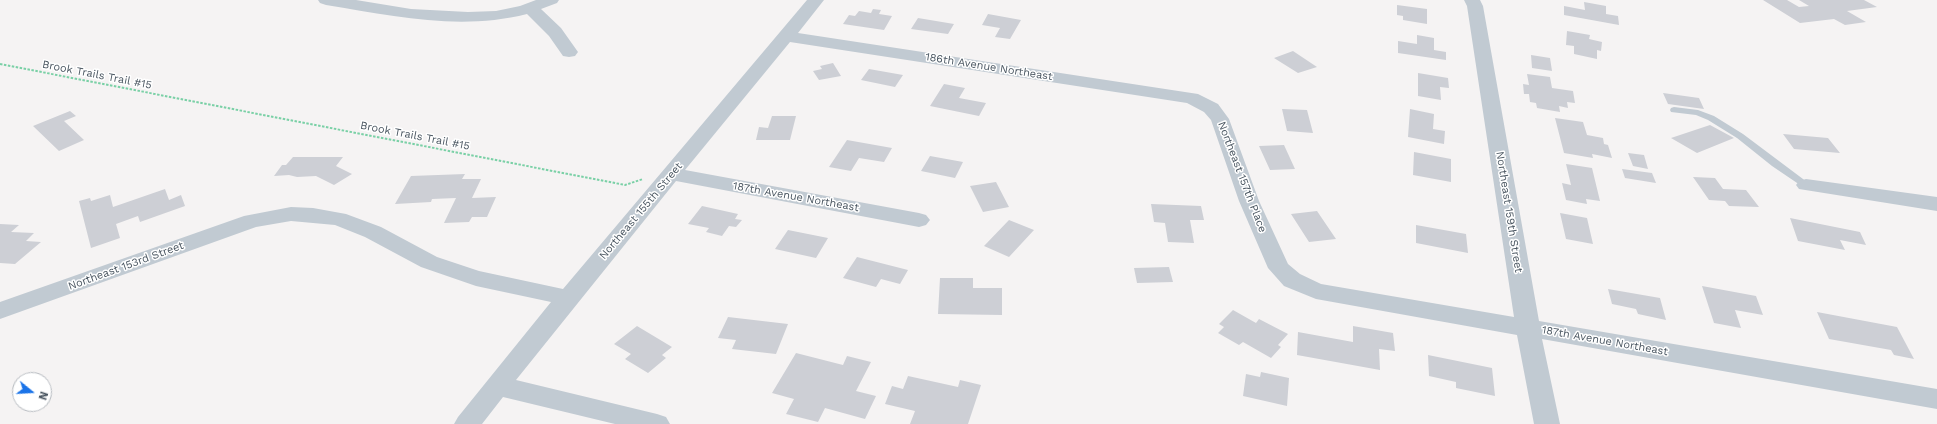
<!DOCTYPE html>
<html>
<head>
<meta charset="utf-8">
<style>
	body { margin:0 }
	#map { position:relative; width:1937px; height:424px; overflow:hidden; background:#f5f3f3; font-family:"Work Sans",sans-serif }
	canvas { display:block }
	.north { position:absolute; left:12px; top:372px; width:40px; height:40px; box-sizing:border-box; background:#fff; border:1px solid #b7bbc0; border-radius:50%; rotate:108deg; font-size:11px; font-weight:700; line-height:16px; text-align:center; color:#4a5661 }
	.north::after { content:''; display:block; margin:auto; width:14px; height:18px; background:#1a73e8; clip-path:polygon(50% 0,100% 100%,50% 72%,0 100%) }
</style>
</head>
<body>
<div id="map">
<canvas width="1937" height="424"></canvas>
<div class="north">N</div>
</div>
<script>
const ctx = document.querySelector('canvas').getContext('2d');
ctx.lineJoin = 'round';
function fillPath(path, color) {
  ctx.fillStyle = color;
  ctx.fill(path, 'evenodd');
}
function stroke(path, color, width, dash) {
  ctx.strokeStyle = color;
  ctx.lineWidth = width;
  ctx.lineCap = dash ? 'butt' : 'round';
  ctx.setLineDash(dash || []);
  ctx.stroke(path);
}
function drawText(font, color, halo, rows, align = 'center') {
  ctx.font = font + ' "Work Sans",sans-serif';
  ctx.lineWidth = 3;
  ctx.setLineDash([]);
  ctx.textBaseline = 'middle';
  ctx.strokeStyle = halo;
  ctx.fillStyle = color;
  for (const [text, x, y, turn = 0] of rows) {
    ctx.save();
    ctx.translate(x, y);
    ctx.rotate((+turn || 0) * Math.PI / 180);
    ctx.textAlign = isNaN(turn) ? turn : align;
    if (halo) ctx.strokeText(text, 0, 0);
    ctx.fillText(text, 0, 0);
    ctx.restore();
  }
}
fillPath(new Path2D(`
	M1763 0H1787L1799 7 1809 6 1799 0H1864L1877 7 1847 11 1866 22 1845 25 1834 19 1800 23Z
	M1584 2 1606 6V14L1618 16 1619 25 1564 15V6L1585 10Z
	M1397 5 1427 9V24L1403 20V16L1397 15Z
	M873 9 881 10 879 14 892 16 884 30 843 24 849 15 855 16 859 11 871 13Z
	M988 14 1021 20 1010 39 995 37 1000 28 982 25Z
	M918 18 954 24 948 34 911 29Z
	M1567 31 1590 35 1589 39 1602 42 1601 51 1597 50V59L1574 54V46L1566 45Z
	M1417 35 1434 38V50L1446 52V60L1398 53V41L1417 44Z
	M1293 51 1317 67 1298 73 1274 58Z
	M1531 55 1550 58 1552 71 1532 68Z
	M833 63 841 76 819 80 813 71 822 69 820 66Z
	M869 69 903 75 895 87 861 80Z
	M1418 73 1448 78 1449 88 1440 87 1441 100 1418 96Z
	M1527 74 1550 77 1552 88 1573 91 1575 103 1567 102 1568 108 1559 106 1560 112 1537 108 1536 103 1530 102 1529 94H1524L1523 84 1529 85Z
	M944 84 965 88 959 98 986 103 979 116 930 106Z
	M1663 93 1699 98 1704 109 1668 104Z
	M1282 109 1307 110 1313 133 1287 131Z
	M1410 109 1434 114 1433 129 1445 131 1444 144 1408 137Z
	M70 111 76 116 64 121 84 140 59 151 33 126Z
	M772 116H796L790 140H756L759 127 768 128Z
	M1555 118 1583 122 1587 135 1603 138 1604 144 1608 145 1612 158 1592 154 1593 158 1564 153Z
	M1710 125 1734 138 1697 153 1671 138Z
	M1783 134 1828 138 1840 153 1794 149Z
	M847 140 892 148 884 162 859 158 851 171 829 167Z
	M1284 145 1295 169 1270 170 1259 146Z
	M1414 152 1451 159V182L1413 175Z
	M1628 153 1644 155 1648 169 1633 166Z
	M930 156 963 162 955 178 921 171Z
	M293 157H343L336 166 352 174 334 185 316 176 297 177 289 175 274 176 282 165H286Z
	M1566 164 1592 168 1600 201 1586 199 1587 204 1566 200 1562 183 1571 185Z
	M1622 169 1652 173 1656 183 1625 178Z
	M465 174 462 179H481L472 198 496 197 487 217H472L469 222 444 223 456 198 432 199 431 202 395 204 411 176Z
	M1693 177 1715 178 1723 189 1746 190 1759 207 1729 206 1725 201 1709 200Z
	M996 182 1009 207 983 212 970 186Z
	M165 189 169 200 181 195 185 206 140 222 138 216 116 224 120 238 91 248 79 201 90 198 91 201 110 195 113 207Z
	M1151 204 1201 206 1204 220H1190L1194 243 1168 242 1165 223 1154 222Z
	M702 206 738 214 735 219 742 220 736 227 729 226 722 236 706 232 709 228 688 224Z
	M1317 211 1336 239 1309 242 1291 214Z
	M1560 213 1587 218 1593 244 1566 239Z
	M1790 218 1860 232 1866 245 1840 240 1845 250 1798 241Z
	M1009 220 1034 230 1009 257 984 246Z
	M0 224 19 225 11 232 34 233 26 241 41 242 15 264 0 263Z
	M1416 225 1466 234 1468 253 1416 243Z
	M788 230 828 238 816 258 775 249Z
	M857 257 908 270 900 284 881 279 876 287 843 278Z
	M1169 267 1173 282 1137 283 1134 268Z
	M940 278H973V288H1002V315L938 314Z
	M1702 286 1756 296 1763 315 1735 310 1741 328 1714 323Z
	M1608 289 1660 298 1666 320 1638 314 1636 309 1612 304Z
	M1233 310 1256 323 1259 319 1288 334 1278 345 1281 347 1271 358 1243 342 1239 345 1218 333 1224 327 1219 324Z
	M1817 312 1897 327 1914 359 1894 355 1891 350 1829 339Z
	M728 317 788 324 776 354 732 349 736 340 718 338Z
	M637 326 672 347 662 355 666 358 648 373 625 359 631 354 614 344Z
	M1353 326 1393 333 1395 351 1379 349 1380 370 1297 355 1298 332 1353 342Z
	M796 353 843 365 847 356 871 362 856 391 876 396 865 419 825 408 818 422 786 414 794 399 772 393Z
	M1428 355 1492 368 1495 396 1456 388V382L1429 376Z
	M1261 372 1289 378 1287 406 1243 396 1246 374 1260 377Z
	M908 376 958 387 960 380 981 385 968 424H910L915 411 885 404 892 386 903 389Z`), '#cdcfd5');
stroke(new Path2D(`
	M0 64 625 185 643 179`), '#7ad0a6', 2, [2.5, 1.5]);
fillPath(new Path2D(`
	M1674 107 1698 110 1714 116 1743 134 1811 185 1806 188 1803 187 1772 166 1737 138 1708 120 1696 115 1671 112 1670 110 1671 108Z`), '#c1cad2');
fillPath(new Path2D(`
	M318 0H356L411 9 468 12 496 11 520 6 536 0H559L557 3 541 9 561 28 578 52 575 56 569 57 563 56 549 36 527 14C460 31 393 16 326 5L320 3Z
	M807 0H824L798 33 1198 94 1218 104 1229 119 1259 201 1288 264 1300 274 1321 284 1514 317 1467 6 1464 0H1480L1483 6 1539 321 1937 389V409L1542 339 1560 424H1534L1517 335 1316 299 1284 286 1268 268 1239 201 1211 120 1204 112 1187 103 790 42 685 170 919 213 926 215 930 220 926 225 919 227 676 181 516 380 657 414 666 417 670 424H615L503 397 482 424H454L458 417 551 302 476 286 421 267 365 237 335 225 291 221 256 227 0 319V302L244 216 291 207 313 208 346 214 381 227 437 257 479 271 563 289Z
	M1806 179 1937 197V211L1799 189 1796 185 1799 181Z`), '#c1cad2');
drawText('11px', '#4a5661', '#fff', [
	["186th Avenue Northeast",989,67,9],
	["Brook Trails Trail #15",97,75,11],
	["Brook Trails Trail #15",415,136,11],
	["Northeast 157th Place",1242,177,69],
	["187th Avenue Northeast",796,197,10],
	["Northeast 155th Street",641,211,-50],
	["Northeast 159th Street",1509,212,81],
	["Northeast 153rd Street",126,266,-20],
	["187th Avenue Northeast",1605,341,10]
]);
</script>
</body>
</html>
